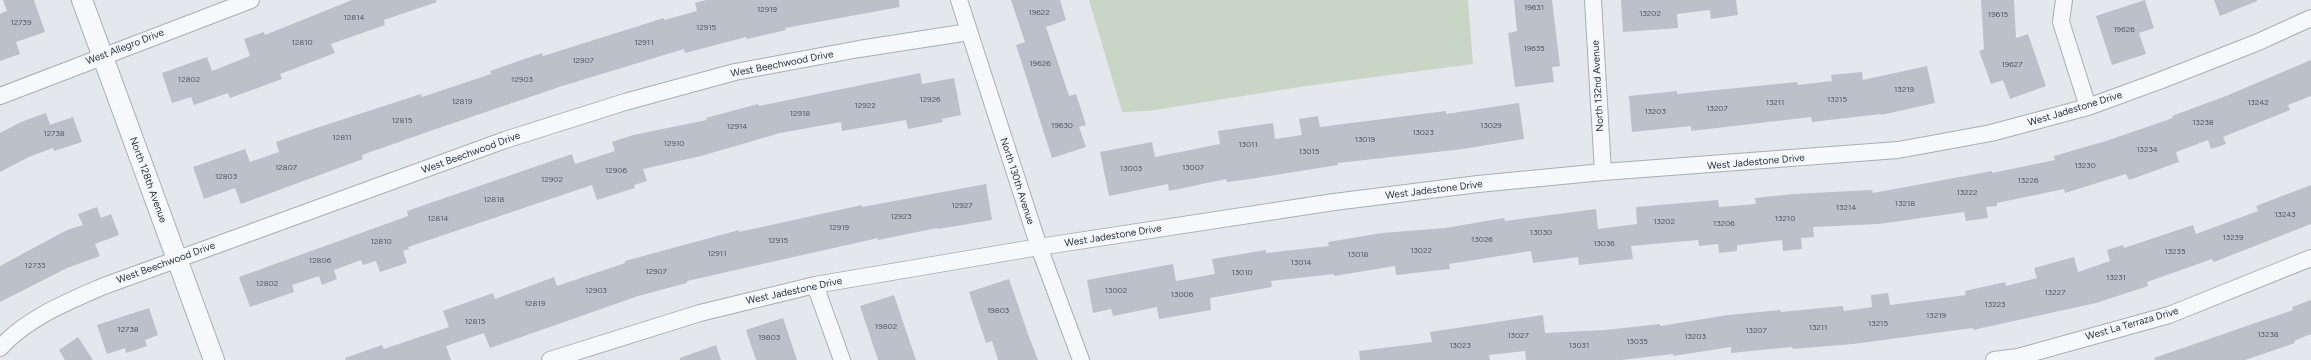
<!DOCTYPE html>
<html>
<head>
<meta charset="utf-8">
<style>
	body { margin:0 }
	canvas { display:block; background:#e4e7ec }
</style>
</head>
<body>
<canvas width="2311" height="360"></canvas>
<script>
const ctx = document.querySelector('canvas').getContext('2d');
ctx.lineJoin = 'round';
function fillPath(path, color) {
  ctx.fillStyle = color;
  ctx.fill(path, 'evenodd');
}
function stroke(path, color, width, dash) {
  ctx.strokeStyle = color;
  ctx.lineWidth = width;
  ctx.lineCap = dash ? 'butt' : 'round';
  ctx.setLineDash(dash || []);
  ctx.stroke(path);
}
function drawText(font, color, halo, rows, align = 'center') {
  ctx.font = font + ' Figtree,sans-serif';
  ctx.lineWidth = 4;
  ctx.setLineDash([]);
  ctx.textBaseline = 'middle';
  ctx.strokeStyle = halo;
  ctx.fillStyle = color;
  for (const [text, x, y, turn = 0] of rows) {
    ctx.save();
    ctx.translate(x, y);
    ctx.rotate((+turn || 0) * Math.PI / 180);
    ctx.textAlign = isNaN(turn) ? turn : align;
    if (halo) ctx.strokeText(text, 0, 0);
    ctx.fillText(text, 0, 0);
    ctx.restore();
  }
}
fillPath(new Path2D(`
	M1089 0H1468L1473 64 1306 86 1148 111 1122 112Z`), '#c9d6c5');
fillPath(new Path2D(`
	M3 0H34L45 32 16 42 20 54 0 61V14L7 11Z
	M352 0H436L437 2 384 20 385 25 331 44 335 53 280 74 282 79 230 98 228 93 194 105 191 97 172 103 162 73 207 57 212 71 250 56 244 39 264 32 265 35Z
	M706 0H899L900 7 785 28 786 30 747 39 746 37 685 53 684 49 562 86 433 130 362 155 363 159 241 204 235 188 204 199 193 167 245 149 250 162 279 152 276 142 310 130 421 94 422 97 491 74 490 71 542 53 543 56 664 18V20L697 11 695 3Z
	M1011 0H1060L1066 20 1046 27 1069 96 1076 94 1086 125 1079 127 1086 147 1052 158 1016 45 1025 42Z
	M1514 0H1552L1560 66 1552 67 1554 82 1515 87 1508 33 1517 31Z
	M1621 0H1736L1738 15 1711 19 1710 10 1677 14 1678 28 1623 32Z
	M1981 0H2014L2016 38 2028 34 2046 86 2010 99 2003 80 1991 84 1979 51 1984 49Z
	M2145 0 2154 28 2139 33 2146 54 2112 65 2096 16Z
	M2214 0H2257V1L2220 16Z
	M2311 60V96L2288 105 2290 110 2223 137 2226 144 2211 149 2208 140 2176 152 2179 162 2129 180 2126 174 2065 193 2064 189 1997 203V206L1986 207 1988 218 1966 221 1964 212 1879 224 1813 227 1814 237 1801 238 1802 249 1783 251 1782 240 1737 245V251L1719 253 1718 244 1699 246 1698 240 1631 246 1633 259 1579 265 1578 257 1533 263 1531 251 1449 264 1450 269 1396 275 1395 266 1334 276V274L1271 281 1272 287 1210 298 1211 310 1159 319 1157 307 1113 316 1111 309 1093 313 1087 280 1173 264 1176 281 1215 274 1212 259 1266 250V253L1329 246 1328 242 1382 233 1445 228 1504 218 1505 221 1596 209 1598 229 1637 224 1636 207 1718 200 1719 207 1756 204 1755 198 1793 194 1872 190 1873 193 1992 171V173L2055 160 2054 156 2106 141 2173 118 2172 116 2226 96Z
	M1927 66 1935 103 1881 115V114L1812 122 1811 117 1691 131V126L1632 132 1629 96 1677 91V94L1797 82 1798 85 1832 81 1831 75 1862 72 1863 80Z
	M920 73 922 84 954 78 961 115 942 119 943 122 908 129 906 120 842 131 841 122 780 133 701 156 643 169 647 181 634 185 635 188 597 200 592 185 408 247 409 249 403 251 407 263 380 272 376 261 363 265 361 260 334 270 337 279 322 285 319 276 292 285 294 292 250 307 239 277 408 216 407 211 572 154 575 164 615 151 612 142 633 135 707 120 706 118 758 104 759 106Z
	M1519 103 1524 139 1463 149 1338 163V165L1250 179 1227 182 1226 179 1169 191 1168 184 1109 196 1100 152 1152 142 1155 157 1220 144 1218 131 1273 123 1275 139 1302 135 1299 119 1318 116 1320 127 1446 111V114Z
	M46 113 50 125 73 117 82 142 54 151 53 148 31 156 0 172V133L21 122Z
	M986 184 992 220 938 229 937 228 878 240V238L687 281V283L638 296 490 348 484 333 446 346 451 360H346L345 358 382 345 384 349 449 327 443 311 493 293 495 299 554 277 557 286 625 263V261L739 230V232L862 205V207Z
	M2311 185V224L2214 262 2212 259 2147 282 2148 286 2096 303 1973 330V328L1853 344 1793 349 1792 347 1731 353V347L1673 356V354L1621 360H1526L1525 351 1489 355 1490 360H1360L1359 351 1432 342 1430 332 1543 315 1545 333 1605 330 1660 324V326L1728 315 1780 310 1781 312 1843 306 1844 311 1872 307 1871 295 1888 293 1890 305 1966 295 1965 291 2005 282 2006 286 2037 278 2034 268 2074 257 2078 272 2110 261 2107 250 2123 245 2124 248 2193 225 2196 234 2258 211 2256 206Z
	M97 207 101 218 111 214 119 235 95 244 100 256 67 268 0 302V266L67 230 83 225 78 214Z
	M1009 279 1028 334 1038 360H998L992 341 986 343 969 292Z
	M894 295 916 360H878L860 306Z
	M2311 300V334L2294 341 2295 343 2245 360H2155L2154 358 2293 310 2292 307Z
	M149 308 158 335 145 340 147 346 126 353 125 348 107 354 97 325Z
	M783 318 797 360H756L746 330Z
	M78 337 93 360H65L59 350Z
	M716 345 721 360H680V358Z`), '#bbc0ca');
const minor = new Path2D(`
	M959 0 1039 247 1081 360
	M1593 0 1603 172
	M2064 0 2061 22 2088 107
	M0 96 251 0
	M815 285 842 360
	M0 348C27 318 67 302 104 286L505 140 625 102 735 72 859 49 969 32
	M550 360 700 313 815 285 1039 247 1334 202 1478 184 1603 172 1898 150 1991 133 2088 107 2159 81 2256 43 2311 18
	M1994 360 2018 357 2169 315 2311 258`);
const tertiary = new Path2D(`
	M82 0 214 360`);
stroke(minor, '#a9aeb7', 18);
stroke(tertiary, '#a9aeb7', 22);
stroke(minor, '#f7f8fa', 16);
stroke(tertiary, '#f7f8fa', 20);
drawText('8px', '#4f5766', null, [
	["19631",1534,8],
	["12919",767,10],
	["19622",1039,13],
	["13202",1650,14],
	["19615",1998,15],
	["12814",354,18],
	["12739",21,23],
	["12915",706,28],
	["19626",2124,30],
	["12810",302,43],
	["12911",644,43],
	["19635",1534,49],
	["12907",583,61],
	["19626",1040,64],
	["19627",2012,65],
	["12802",189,80],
	["12903",522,80],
	["13219",1904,90],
	["12926",930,100],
	["13215",1837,100],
	["12819",462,102],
	["13211",1775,103],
	["13242",2258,103],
	["12922",865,106],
	["13207",1717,109],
	["13203",1655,112],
	["12918",800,114],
	["12815",402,121],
	["13238",2203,123],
	["19630",1062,126],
	["13029",1491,126],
	["12914",737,127],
	["13023",1423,133],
	["12738",54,134],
	["12811",342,138],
	["13019",1365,140],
	["12910",674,144],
	["13011",1248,145],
	["13234",2147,150],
	["13015",1309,152],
	["13230",2085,166],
	["12807",286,168],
	["13007",1193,168],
	["13003",1131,169],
	["12906",616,171],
	["12803",226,177],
	["12902",552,180],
	["13226",2028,181],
	["13222",1967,193],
	["12818",494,200],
	["13218",1905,204],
	["12927",962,206],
	["13214",1846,208],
	["13243",2285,215],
	["12923",901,217],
	["12814",438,219],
	["13210",1785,219],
	["13202",1664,222],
	["13206",1724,224],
	["12919",839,228],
	["13030",1541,233],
	["13239",2233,238],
	["13026",1482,240],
	["12915",778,241],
	["12810",381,242],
	["13036",1604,244],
	["13022",1421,251],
	["13235",2175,252],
	["12911",717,254],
	["13018",1358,255],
	["12806",320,261],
	["13014",1301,263],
	["12733",35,266],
	["12907",656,272],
	["13010",1242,273],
	["13231",2116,278],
	["12802",267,284],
	["12903",596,291],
	["13002",1116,291],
	["13227",2055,293],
	["13006",1182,295],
	["12819",535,304],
	["13223",1995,305],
	["19803",998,311],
	["13219",1936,316],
	["12815",475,322],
	["13215",1878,324],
	["19802",886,327],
	["13211",1818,328],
	["12738",128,330],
	["13207",1756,331],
	["13238",2268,335],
	["13027",1518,336],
	["13203",1695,337],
	["19803",769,338],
	["13035",1637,342],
	["13023",1460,346],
	["13031",1579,346]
]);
drawText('10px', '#2b3445', '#f4f6f9', [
	["West Allegro Drive",125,47,-21],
	["West Beechwood Drive",782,64,-11],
	["North 132nd Avenue",1598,86,-93],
	["West Jadestone Drive",2075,109,-17],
	["West Beechwood Drive",471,153,-20],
	["West Jadestone Drive",1756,162,-5],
	["North 128th Avenue",148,180,70],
	["North 130th Avenue",1017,181,72],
	["West Jadestone Drive",1434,190,-7],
	["West Jadestone Drive",1113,236,-9],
	["West Beechwood Drive",166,263,-20],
	["West Jadestone Drive",794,291,-12],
	["West La Terraza Drive",2132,324,-16]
]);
</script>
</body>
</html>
